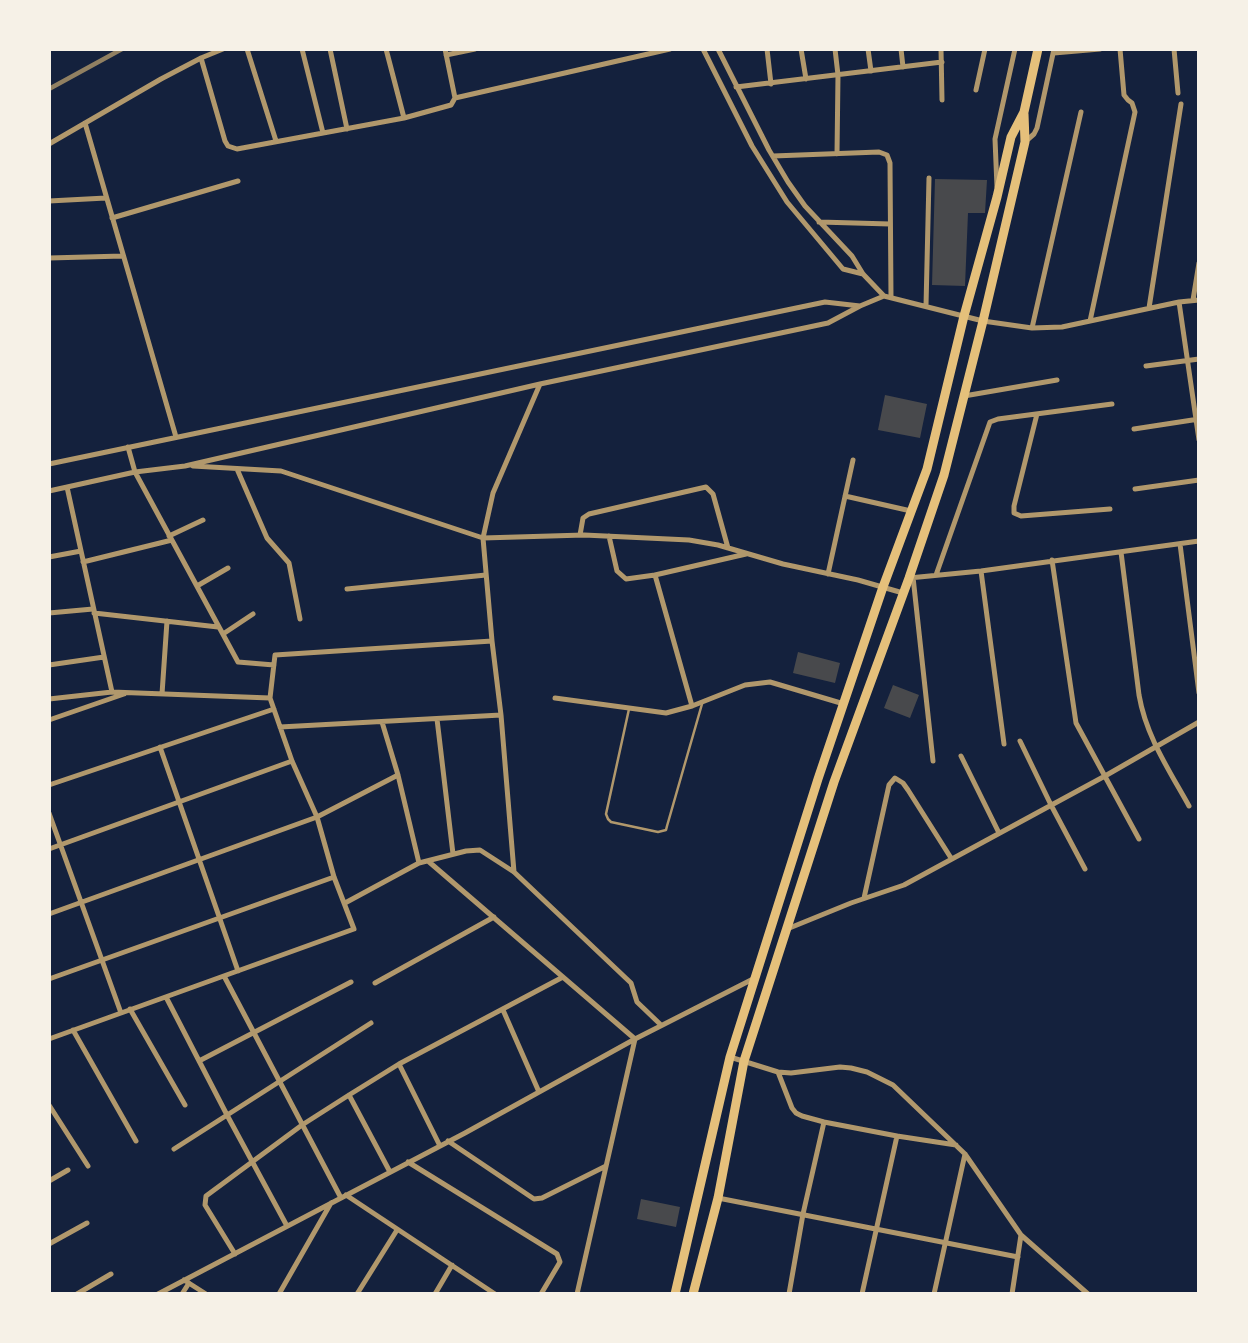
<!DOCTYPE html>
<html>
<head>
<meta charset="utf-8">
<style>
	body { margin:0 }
	#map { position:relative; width:1248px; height:1343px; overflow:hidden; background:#14213d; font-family:"Space Grotesk",sans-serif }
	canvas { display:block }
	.frame { position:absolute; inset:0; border:51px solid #f6f1e7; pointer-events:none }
</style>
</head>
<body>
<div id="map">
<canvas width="1248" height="1343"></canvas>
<div class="frame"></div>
</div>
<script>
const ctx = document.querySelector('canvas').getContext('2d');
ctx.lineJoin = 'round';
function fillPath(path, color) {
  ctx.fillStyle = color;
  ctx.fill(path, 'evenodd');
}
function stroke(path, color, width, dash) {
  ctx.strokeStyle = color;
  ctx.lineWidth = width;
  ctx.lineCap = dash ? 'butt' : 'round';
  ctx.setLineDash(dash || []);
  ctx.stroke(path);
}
fillPath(new Path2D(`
	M935 179 987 180 985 213H968L965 286 932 285Z
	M885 395 927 404 920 438 878 430Z
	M798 652 840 663 835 683 793 673Z
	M893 685 919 695 910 718 884 708Z
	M641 1199 680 1207 676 1227 637 1219Z`), '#48494c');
stroke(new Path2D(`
	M629 709 606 814 608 819 611 822 658 832 666 830 667 826 702 704`), '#b1986c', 2.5);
stroke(new Path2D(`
	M247 49 276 141
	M302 49 323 133
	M330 49 347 129
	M386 49 404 118
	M703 49 752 146 787 202 843 269 863 274
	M718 49 769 150 788 182 805 206 852 256 863 274 884 296 983 321 1032 328 1062 327 1179 302 1199 300
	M767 49 771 84
	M801 49 806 79
	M835 49 838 75 837 154
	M868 49 871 71
	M901 49 903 67
	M941 49 942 100
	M1174 49 1178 93
	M1054 53 1100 49
	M446 55 475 49
	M201 58 225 141 228 146 237 149 404 118 451 105 455 98 445 49
	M736 87 942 62
	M976 90 985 49
	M455 98 670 49
	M85 123 176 437
	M1026 141 1034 134 1037 128 1054 49
	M49 144 161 79 201 58 223 49
	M773 156 879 152 887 155 890 163 891 298
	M997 187 995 139 1015 49
	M49 201 106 198
	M112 218 238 181
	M819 222 890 224
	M49 258 123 256
	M1193 300 1199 263
	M1179 302 1199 440
	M926 306 929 178
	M1149 308 1181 104
	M1090 321 1135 112 1132 103 1128 100 1124 95 1120 49
	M1032 328 1081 112
	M1146 366 1199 359
	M964 396 1057 380
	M1037 414 1014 506V513L1021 516 1110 509
	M1134 429 1199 419
	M128 447 135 472 238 662 274 665
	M49 464 825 302 860 306
	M193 466 281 471 483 538 584 535 689 540 718 545 783 564 858 580 903 593
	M237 469 267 538 289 563 300 619
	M67 487 112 692
	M1135 489 1199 480
	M49 491 135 472 185 466 540 384 828 323 860 306 884 296
	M845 496 911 511
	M580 535 583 518 589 514 706 487 713 494 728 548
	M169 536 203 520
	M609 536 617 571 626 579 655 575 746 554
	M1180 544 1199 693
	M1121 552 1139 695C1146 736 1169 770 1189 806
	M49 557 81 551
	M1052 560 1076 723 1139 839
	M83 562 172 540
	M981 571 1004 744
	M828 574 853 460
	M655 575 692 706
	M936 575 990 422 998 419 1112 404
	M913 577 933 761
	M909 578 981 571 1199 541
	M197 586 228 568
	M347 589 486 575
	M49 613 93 609
	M94 613 218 627
	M223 634 253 614
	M49 665 104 657
	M162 694 167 621
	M555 698 666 713 692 706 745 685 770 682 844 704
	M49 699 112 692 270 698
	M437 719 453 854
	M49 720 124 694
	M382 722 398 775 419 863
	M280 727 501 715
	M1020 741 1051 805 1085 869
	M160 747 238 971
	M961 756 999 833
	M49 785 274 709
	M49 813 121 1013
	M49 849 292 761
	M428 861 635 1039 577 1294
	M514 872 501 715 492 641 483 538 493 493 540 384
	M864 898 889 785 895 778 903 783 908 790 951 858
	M345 903 419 863 466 851 480 850 514 872 631 983 637 1002 661 1025
	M49 914 317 817 398 775
	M787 929 851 903 904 885 1105 776 1199 722
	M224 976 341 1198
	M49 979 334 877
	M375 983 494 917
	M166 997 227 1115 287 1226
	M130 1009 185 1105
	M503 1010 539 1092
	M73 1030 136 1141
	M49 1039 354 929 334 877 317 817 292 761 270 698 275 655 492 641
	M730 1057 778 1072 791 1073 840 1067 851 1068 867 1072 893 1085 965 1154 1021 1235 1088 1294
	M199 1061 351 982
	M399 1064 440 1146
	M778 1072 792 1108 796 1113 802 1116 824 1122 897 1136 956 1145
	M349 1095 390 1172
	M49 1105 88 1166
	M448 1141 534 1199 542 1198 606 1166
	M174 1149 371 1023
	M408 1162 557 1254 560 1262 541 1294
	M49 1181 68 1170
	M346 1195 495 1294
	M718 1198 1018 1257
	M49 1244 87 1223
	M235 1254 205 1205 206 1196 302 1125 349 1095 399 1064 563 977
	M184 1280 206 1294
	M77 1294 111 1274
	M158 1294 465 1133 635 1039 755 978
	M182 1294 189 1283
	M279 1294 331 1203
	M357 1294 397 1230
	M435 1294 452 1265
	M789 1294 803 1214 824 1122
	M862 1294 897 1136
	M934 1294 965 1154
	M1012 1294 1021 1235`), '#b1986c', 5);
stroke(new Path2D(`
	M675 1294 730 1057 818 779 883 587 927 469 964 316 997 197 1011 137 1024 112 1038 49
	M693 1294 718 1198 744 1061 834 782 909 578 944 475 983 321 1025 142 1024 114`), '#e5c07b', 9);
stroke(new Path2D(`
	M49 89 122 49`), '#918062', 4.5);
</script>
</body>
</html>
